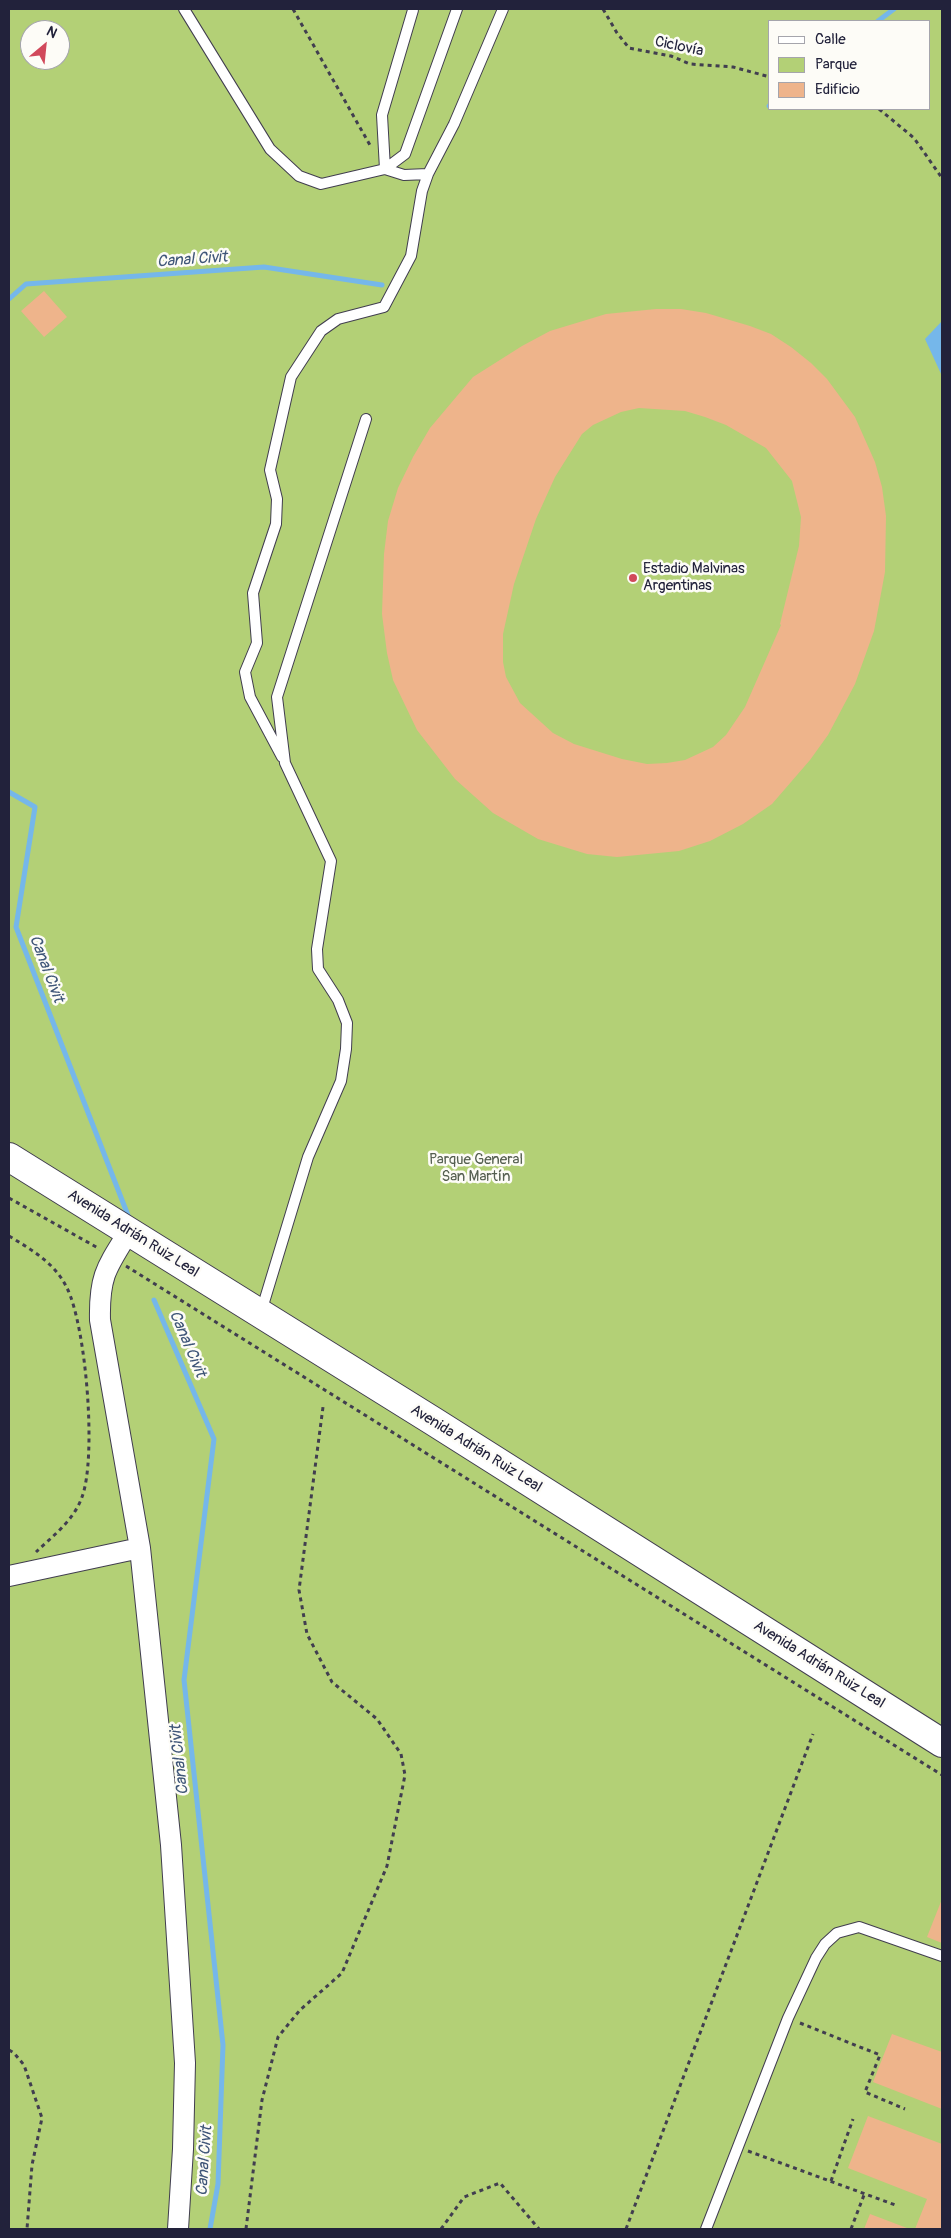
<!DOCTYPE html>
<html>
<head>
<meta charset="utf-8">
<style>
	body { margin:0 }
	#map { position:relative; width:951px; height:2238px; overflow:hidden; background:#eee0c0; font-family:Pangolin,sans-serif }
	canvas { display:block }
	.frame { position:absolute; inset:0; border:10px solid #22223b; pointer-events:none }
	.legend { position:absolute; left:768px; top:20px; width:162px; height:90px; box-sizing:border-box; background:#fdfcf7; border:1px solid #a5a5ac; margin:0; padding:6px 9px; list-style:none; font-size:15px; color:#22223b }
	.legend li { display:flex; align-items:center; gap:10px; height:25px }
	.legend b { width:25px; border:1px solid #a5a5ac }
	.north { position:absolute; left:20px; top:20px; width:50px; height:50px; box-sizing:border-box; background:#fdfcf7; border:1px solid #a5a5ac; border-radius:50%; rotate:28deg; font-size:14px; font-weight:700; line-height:20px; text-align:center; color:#22223b }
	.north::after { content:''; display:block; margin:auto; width:18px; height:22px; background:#d1495b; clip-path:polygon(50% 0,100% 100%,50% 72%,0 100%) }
</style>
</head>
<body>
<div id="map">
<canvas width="951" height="2238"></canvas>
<div class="frame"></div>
<ul class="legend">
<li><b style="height:6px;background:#fff"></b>Calle</li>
<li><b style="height:14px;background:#b3d076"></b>Parque</li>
<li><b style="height:14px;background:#eeb48b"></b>Edificio</li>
</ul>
<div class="north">N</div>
</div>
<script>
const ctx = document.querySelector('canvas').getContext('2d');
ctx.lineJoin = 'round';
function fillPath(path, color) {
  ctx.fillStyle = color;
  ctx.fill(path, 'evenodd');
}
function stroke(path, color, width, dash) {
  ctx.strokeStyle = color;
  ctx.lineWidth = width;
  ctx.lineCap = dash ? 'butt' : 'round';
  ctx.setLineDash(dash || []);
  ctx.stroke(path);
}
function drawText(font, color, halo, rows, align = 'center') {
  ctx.font = font + ' Pangolin,sans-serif';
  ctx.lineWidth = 5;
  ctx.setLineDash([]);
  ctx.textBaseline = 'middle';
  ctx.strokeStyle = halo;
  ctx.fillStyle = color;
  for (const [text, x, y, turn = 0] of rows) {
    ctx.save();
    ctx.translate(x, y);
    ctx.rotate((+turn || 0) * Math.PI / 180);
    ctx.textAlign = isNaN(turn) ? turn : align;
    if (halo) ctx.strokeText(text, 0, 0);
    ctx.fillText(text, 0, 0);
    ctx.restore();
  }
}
fillPath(new Path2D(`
	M9 9H942V2229H9ZM770 21H930V109H770ZM30 30H60V60H30Z`), '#b3d076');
fillPath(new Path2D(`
	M942 321V376L925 339Z`), '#75b7ea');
stroke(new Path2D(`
	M878 21 894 9
	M769 106 770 105
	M9 299 26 284 264 267 382 285
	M9 792 35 807 16 927 129 1218
	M154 1300 214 1439 184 1680 223 2045 218 2184 210 2229`), '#75b7ea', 5);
fillPath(new Path2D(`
	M44 291 67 317 44 337 21 311Z
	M656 309H681L706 313 750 326 771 334 791 347 811 363 827 379 855 417 875 462 882 487 886 516 885 572 874 631 855 684 828 735 810 760 772 804 743 824 710 841 679 851 617 857 587 854 538 839 493 813 455 779 417 730 393 680 387 653 382 614 384 554 388 521 398 488 413 457 430 428 473 377 522 346 550 331 606 314ZM639 408 685 411 705 417 726 425 766 448 792 481 801 517 799 546 780 624 781 625 745 707 726 735 713 747 685 760 667 763 647 764 622 759 574 744 553 733 520 703 506 677 503 662V634L514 584 536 519 555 477 582 434 593 425 621 412Z
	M942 1899V1943L927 1937Z
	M892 2034 942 2052V2109L873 2082Z
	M868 2116 942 2144V2229H915L927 2199 848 2168Z
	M870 2214 907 2228V2229H864Z`), '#eeb48b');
const lane = new Path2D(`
	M184 9 270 149 299 176 321 184 385 169 405 154 457 9
	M413 10 382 115 385 169 404 175 428 174 454 124 503 9
	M282 757 250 697 245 672 257 643 253 593 276 524 277 499 270 470 291 377 321 331 338 319 384 307 411 256 422 191 428 174
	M261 1312 308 1157 341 1081 346 1049 347 1023 338 1000 318 969 317 949 331 861 285 763 277 697 366 419
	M706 2229 788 2018 816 1958 825 1944 837 1933 859 1927 942 1956`);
const street = new Path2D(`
	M128 1233C106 1268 99 1277 100 1320L140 1548 171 1845 185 2063 183 2149 178 2229
	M9 1576 140 1548`);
const secondary = new Path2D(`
	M9 1157 433 1421 942 1743`);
stroke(lane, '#413e4f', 12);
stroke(street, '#413e4f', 22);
stroke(secondary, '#413e4f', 30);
stroke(new Path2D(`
	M293 9 371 147
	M603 9 617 33 629 48 671 56 690 64 733 67 770 77
	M879 109 914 138 942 178
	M9 1198 98 1248
	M9 1236C32 1250 55 1263 67 1288 86 1326 97 1457 82 1497 74 1520 53 1536 36 1552
	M126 1266 942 1775
	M800 2023 880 2055 865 2092 905 2109
	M9 2050 14 2053 24 2065 42 2118 32 2165 27 2229
	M748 2151 898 2206
	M831 2181 853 2119
	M246 2229 262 2100 278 2037 300 2010 342 1973 387 1866 405 1775 401 1754 377 1719 332 1682 307 1634 299 1590 323 1407
	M441 2229 464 2197 500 2183 539 2229
	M626 2229 813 1734
	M851 2229 864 2195`), '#413e4f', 3, [4, 4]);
stroke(lane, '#fff', 10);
stroke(street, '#fff', 20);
stroke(secondary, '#fff', 28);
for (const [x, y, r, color] of [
	[633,578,5,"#d1495b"]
]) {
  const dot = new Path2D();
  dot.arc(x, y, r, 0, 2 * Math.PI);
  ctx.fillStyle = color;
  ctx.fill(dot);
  stroke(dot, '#fdfcf7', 2);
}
drawText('15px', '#22223b', '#fdfcf7', [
	["Ciclovía",679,47,12],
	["Avenida Adrián Ruiz Leal",133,1234,32],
	["Avenida Adrián Ruiz Leal",476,1449,32],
	["Avenida Adrián Ruiz Leal",819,1665,32]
]);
drawText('15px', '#22223b', '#fdfcf7', [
	["Estadio Malvinas",643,569],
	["Argentinas",643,586]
], 'left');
drawText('15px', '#555f50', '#fdfcf7', [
	["Parque General",476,1160],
	["San Martín",476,1177]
]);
drawText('italic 16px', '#3f5678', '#fdfcf7', [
	["Canal Civit",192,260,-4],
	["Canal Civit",46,969,69],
	["Canal Civit",187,1344,67],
	["Canal Civit",180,1760,-96],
	["Canal Civit",205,2161,-86]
]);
</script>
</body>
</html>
